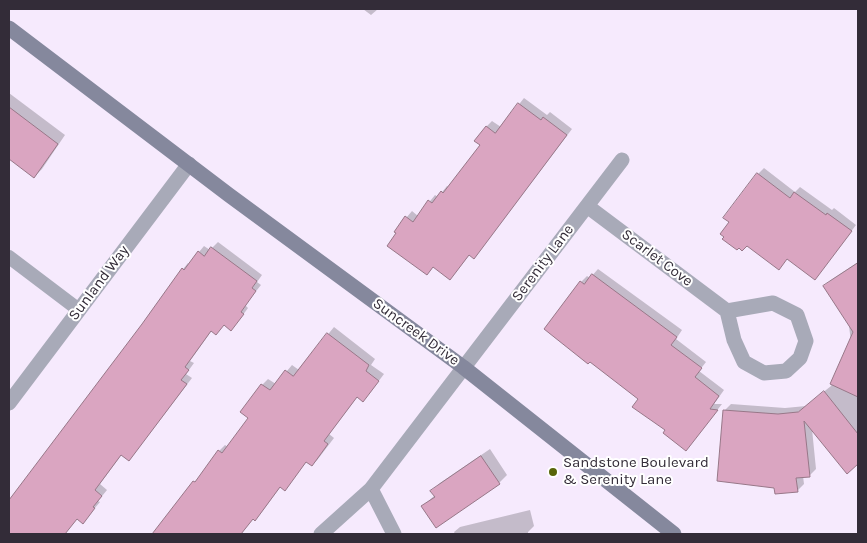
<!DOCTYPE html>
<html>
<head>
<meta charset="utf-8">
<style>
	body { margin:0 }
	#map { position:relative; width:867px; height:543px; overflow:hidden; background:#f6eafd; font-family:Karla,sans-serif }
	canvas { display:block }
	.frame { position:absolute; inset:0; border:10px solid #332c38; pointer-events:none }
</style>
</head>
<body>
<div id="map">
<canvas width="867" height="543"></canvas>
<div class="frame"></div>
</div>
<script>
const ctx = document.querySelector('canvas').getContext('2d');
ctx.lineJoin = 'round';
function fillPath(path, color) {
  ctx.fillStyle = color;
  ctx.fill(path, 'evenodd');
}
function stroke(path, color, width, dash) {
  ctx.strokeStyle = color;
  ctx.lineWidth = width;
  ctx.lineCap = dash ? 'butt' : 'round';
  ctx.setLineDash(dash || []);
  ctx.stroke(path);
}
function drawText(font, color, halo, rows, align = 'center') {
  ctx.font = font + ' Karla,sans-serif';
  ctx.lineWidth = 4;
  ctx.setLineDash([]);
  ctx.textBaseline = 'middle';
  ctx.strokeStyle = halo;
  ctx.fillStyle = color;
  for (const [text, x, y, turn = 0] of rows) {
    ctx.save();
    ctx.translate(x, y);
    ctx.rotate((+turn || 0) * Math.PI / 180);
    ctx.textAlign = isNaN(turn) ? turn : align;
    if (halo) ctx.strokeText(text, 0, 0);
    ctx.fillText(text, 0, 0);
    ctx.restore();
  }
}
fillPath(new Path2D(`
	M363 9H378L371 15Z
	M9 93 65 135 42 169 34 177 9 158Z
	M524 98 547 115 550 112 572 129 474 258 470 254 455 273 434 266 427 274 395 231 412 211 418 216 435 195 438 197 447 186 449 187 481 144 476 141 487 126 492 121 501 127Z
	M764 168 795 192 800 187 832 210 834 208 856 225 815 279 787 258 747 245 758 174Z
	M218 242 262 275 257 282 261 285 245 305 248 308 237 323 224 324 212 330 190 361 194 363 186 374 192 378 134 454 129 460 122 454 100 484 107 490 98 501 100 502 83 522 77 518 65 534H9V501L143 325 183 269 188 263 189 264 204 246 210 250Z
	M858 262V300L841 311 825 286 831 280Z
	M598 269 682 330 676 339 706 362 699 371 724 390 714 404H722L686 450 640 399 546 329 581 282 587 276 590 278Z
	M854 311H858V463L847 472 812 429 816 469 810 475 803 476 804 484 797 491 775 487 724 411 731 404 785 408 806 406 831 386 851 342 848 318Z
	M334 327 375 359 371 365 384 374 369 394 358 396 329 434 334 438 318 459 312 465 307 461 285 489 281 486 261 513 253 518 241 534H154L219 451 225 445 228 447 250 418 242 412 262 385 268 379 276 384 292 365 299 370Z
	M490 449 507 475 499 483 423 506 435 495 432 491 440 483Z
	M530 510 534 526 528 532V534H455L454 532 460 527Z`), '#0003');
const building = new Path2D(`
	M518 103 541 120 543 117 567 135 474 259 469 255 450 280 433 267 427 275 387 246 396 233 394 232 405 216 413 222 428 200 432 203 441 191 443 193 480 145 474 141 486 126 495 133Z
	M9 107 58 144 34 178 9 159Z
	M757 173 790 198 794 192 826 215 827 213 852 231 815 280 787 259 779 270 747 246 742 251 739 248 737 250 722 239 724 237 720 234 729 222 723 218Z
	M211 247 257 281 252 288 256 291 241 312 244 314 231 331 224 325 216 335 211 331 185 367 189 370 181 380 187 384 129 461 121 455 95 490 102 496 93 507 95 508 83 524 77 519 65 534H9V500L142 324 182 268 184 270 198 251 204 256Z
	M858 263V397L830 384 853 332 823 286Z
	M592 274 677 337 671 345 702 368 695 377 719 396 710 409 718 410 686 451 663 433 665 430 632 407 638 399 590 362 588 364 544 329 580 281 584 284Z
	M327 333 369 365 366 371 379 381 363 402 357 397 324 441 328 444 312 466 306 462 285 491 280 487 255 521 253 519 241 534H152L193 481 195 482 218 450 222 453 248 418 240 412 261 384 270 390 285 370 293 376Z
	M824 391 858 434V464L847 474 804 421 810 477 796 478 798 492 775 494 774 488 717 481 723 410 778 414 798 412Z
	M481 456 500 484 436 528 421 506 435 497 430 491Z`);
fillPath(building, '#daa5c1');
stroke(building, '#977788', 1);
stroke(new Path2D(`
	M9 257 79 310`), '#a8aab8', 14);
stroke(new Path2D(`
	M587 206 727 311 734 340 744 362 764 373 786 371 800 358 806 341 797 315 773 303 727 311
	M9 403 189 164
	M371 489 394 534
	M321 534 371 489 622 160`), '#a8aab8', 15);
stroke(new Path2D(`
	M9 28 229 195 463 367 674 534`), '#85889d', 15);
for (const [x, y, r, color] of [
	[553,472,5,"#58650a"]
]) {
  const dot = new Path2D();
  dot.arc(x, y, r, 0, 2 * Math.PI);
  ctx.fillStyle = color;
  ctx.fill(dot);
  stroke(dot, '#fff', 2);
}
drawText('15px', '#332c38', '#fff', [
	["Scarlet Cove",657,258,37],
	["Serenity Lane",543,263,-53],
	["Sunland Way",99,283,-53],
	["Suncreek Drive",416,332,36]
]);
drawText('15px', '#332c38', '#fff', [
	["Sandstone Boulevard",563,463],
	["& Serenity Lane",563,480]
], 'left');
</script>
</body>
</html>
